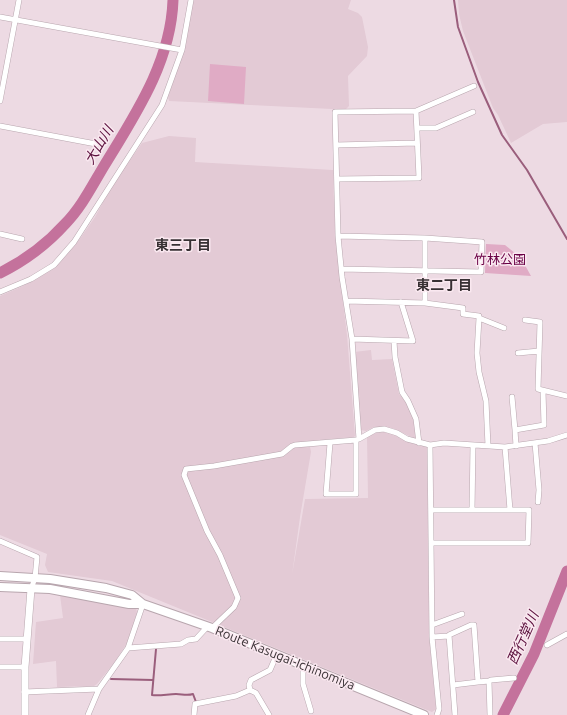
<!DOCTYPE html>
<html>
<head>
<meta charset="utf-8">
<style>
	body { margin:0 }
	canvas { display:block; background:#eddae3 }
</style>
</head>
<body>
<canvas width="567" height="715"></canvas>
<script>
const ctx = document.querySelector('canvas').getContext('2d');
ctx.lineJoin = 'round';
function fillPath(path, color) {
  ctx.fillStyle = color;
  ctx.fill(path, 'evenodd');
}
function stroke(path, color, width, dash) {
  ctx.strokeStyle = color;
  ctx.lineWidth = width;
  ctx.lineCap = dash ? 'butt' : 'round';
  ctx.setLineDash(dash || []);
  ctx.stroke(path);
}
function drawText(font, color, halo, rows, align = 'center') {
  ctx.font = font + ' Ubuntu,"Noto Sans JP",sans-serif';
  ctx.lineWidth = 3;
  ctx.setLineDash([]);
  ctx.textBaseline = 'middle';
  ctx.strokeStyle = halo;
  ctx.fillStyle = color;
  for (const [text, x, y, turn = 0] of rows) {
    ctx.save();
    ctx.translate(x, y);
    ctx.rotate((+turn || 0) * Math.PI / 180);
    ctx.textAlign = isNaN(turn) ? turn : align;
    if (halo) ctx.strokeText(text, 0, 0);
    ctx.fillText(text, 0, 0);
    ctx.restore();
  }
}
fillPath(new Path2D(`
	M193 0H351L348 9 358 13 362 17 368 47 367 56 348 76 349 106 346 109H332L169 101 168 97 186 44Z
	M458 0H567V122L543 124 511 143 498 115 493 108 463 31 459 14Z
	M169 136 196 138 195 162 333 170 335 235 347 335 355 436 354 437 309 441 311 452 300 517 292 575 305 499 368 498 367 436 376 433 384 432 391 433 411 443 427 447 429 634 436 709 432 712 112 581 48 572 45 565 47 554 0 535V296L23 286 55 267 79 240 95 217 112 186 142 143Z
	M371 350 372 360 392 359 399 394 405 400 415 423 416 439 392 428 374 427 366 431 361 430 360 428 354 352Z
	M60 595 136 607 137 613 127 643 114 663 97 684 94 686 57 687 56 661 33 664 36 622 63 618Z`), '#e3cad5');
fillPath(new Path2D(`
	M210 64 246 67 244 104 208 101Z
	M486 244 505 245 521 258 531 276 485 273Z`), '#e0abc5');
stroke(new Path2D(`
	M454 0 458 27 478 82 502 135 527 170 567 239
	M156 649 152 695C160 696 168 694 176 694 182 694 187 696 193 694L196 702
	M111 679 153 680`), '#9a5e7c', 2);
stroke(new Path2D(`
	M0 273C24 261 47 244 65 224 81 208 92 186 104 166 135 115 171 62 173 0
	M503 715 534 654 567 571`), '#c4729c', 11);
const street = new Path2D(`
	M0 17 182 50
	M0 101 19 0
	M416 111 474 86
	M0 126 96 144
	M417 128H436L473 112
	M336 145 417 143
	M0 234 22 239
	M338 236 425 238 482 242 481 272 341 269
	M0 292 31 279 54 265 74 242 162 105 182 50 191 0
	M346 301 425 303 463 308V314L479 316V318L504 328
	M425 303V238
	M479 318 477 353 479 372 486 401 488 446
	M525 320 540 322 538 389 567 396
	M352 339 413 341 401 302
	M394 341 395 357 402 392 408 401 416 419 419 443
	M518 353 539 351
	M512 397 515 430
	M359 439 375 430 384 429 397 433 407 439 430 445 444 443 505 447 548 441 567 435
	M330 443 326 494H356V440
	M535 443 539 490 538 502
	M430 445 432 637 439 709 437 715
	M516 446 515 430 544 425 543 391
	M505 447 510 510
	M431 510H529L528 543H432
	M472 510 473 445
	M0 541 37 557 35 578 31 589
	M432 625 462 614
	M212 628 234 607 238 598 220 555 207 531 184 475 186 469 214 466 282 454 292 446 295 445 356 440 359 439 352 339 342 277 338 236 335 112 416 111 419 178 337 179
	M432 637 449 636
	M0 639H26
	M547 645 567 634
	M128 648 181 644 188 640 196 639 208 626
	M303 665V684L311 711
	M0 667H25
	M489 681 491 680 514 678
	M453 685 478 682
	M24 692 99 689 128 648 143 604
	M88 715 99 689
	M194 715 195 704 236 696 250 690
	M269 715 256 693 250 690 249 685 251 680 270 670 277 654
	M455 715 449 635 471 625H474L478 682 489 681 490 715`);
const secondary = new Path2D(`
	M25 715V667L31 589`);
const primary = new Path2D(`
	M0 576 50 579 106 588 132 595 143 604
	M0 587 50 589 129 604H143L212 628 424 715`);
stroke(street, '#b8a6ae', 6);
stroke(secondary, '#b8a6ae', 8);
stroke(primary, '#b8a6ae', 10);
stroke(street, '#fff', 5);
stroke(secondary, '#fff', 7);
stroke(primary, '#fff', 8);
drawText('13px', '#690045', '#fae8f0', [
	["竹林公園",500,260]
]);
drawText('13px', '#373033', '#fae8f0', [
	["Route Kasugai-Ichinomiya",285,658,22]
]);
drawText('italic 14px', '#5b103d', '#fae8f0', [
	["大山川",99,145,-59],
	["西行堂川",523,638,-66]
]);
drawText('bold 14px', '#373033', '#fae8f0', [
	["東三丁目",183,245],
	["東二丁目",444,285]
]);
</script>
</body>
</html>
